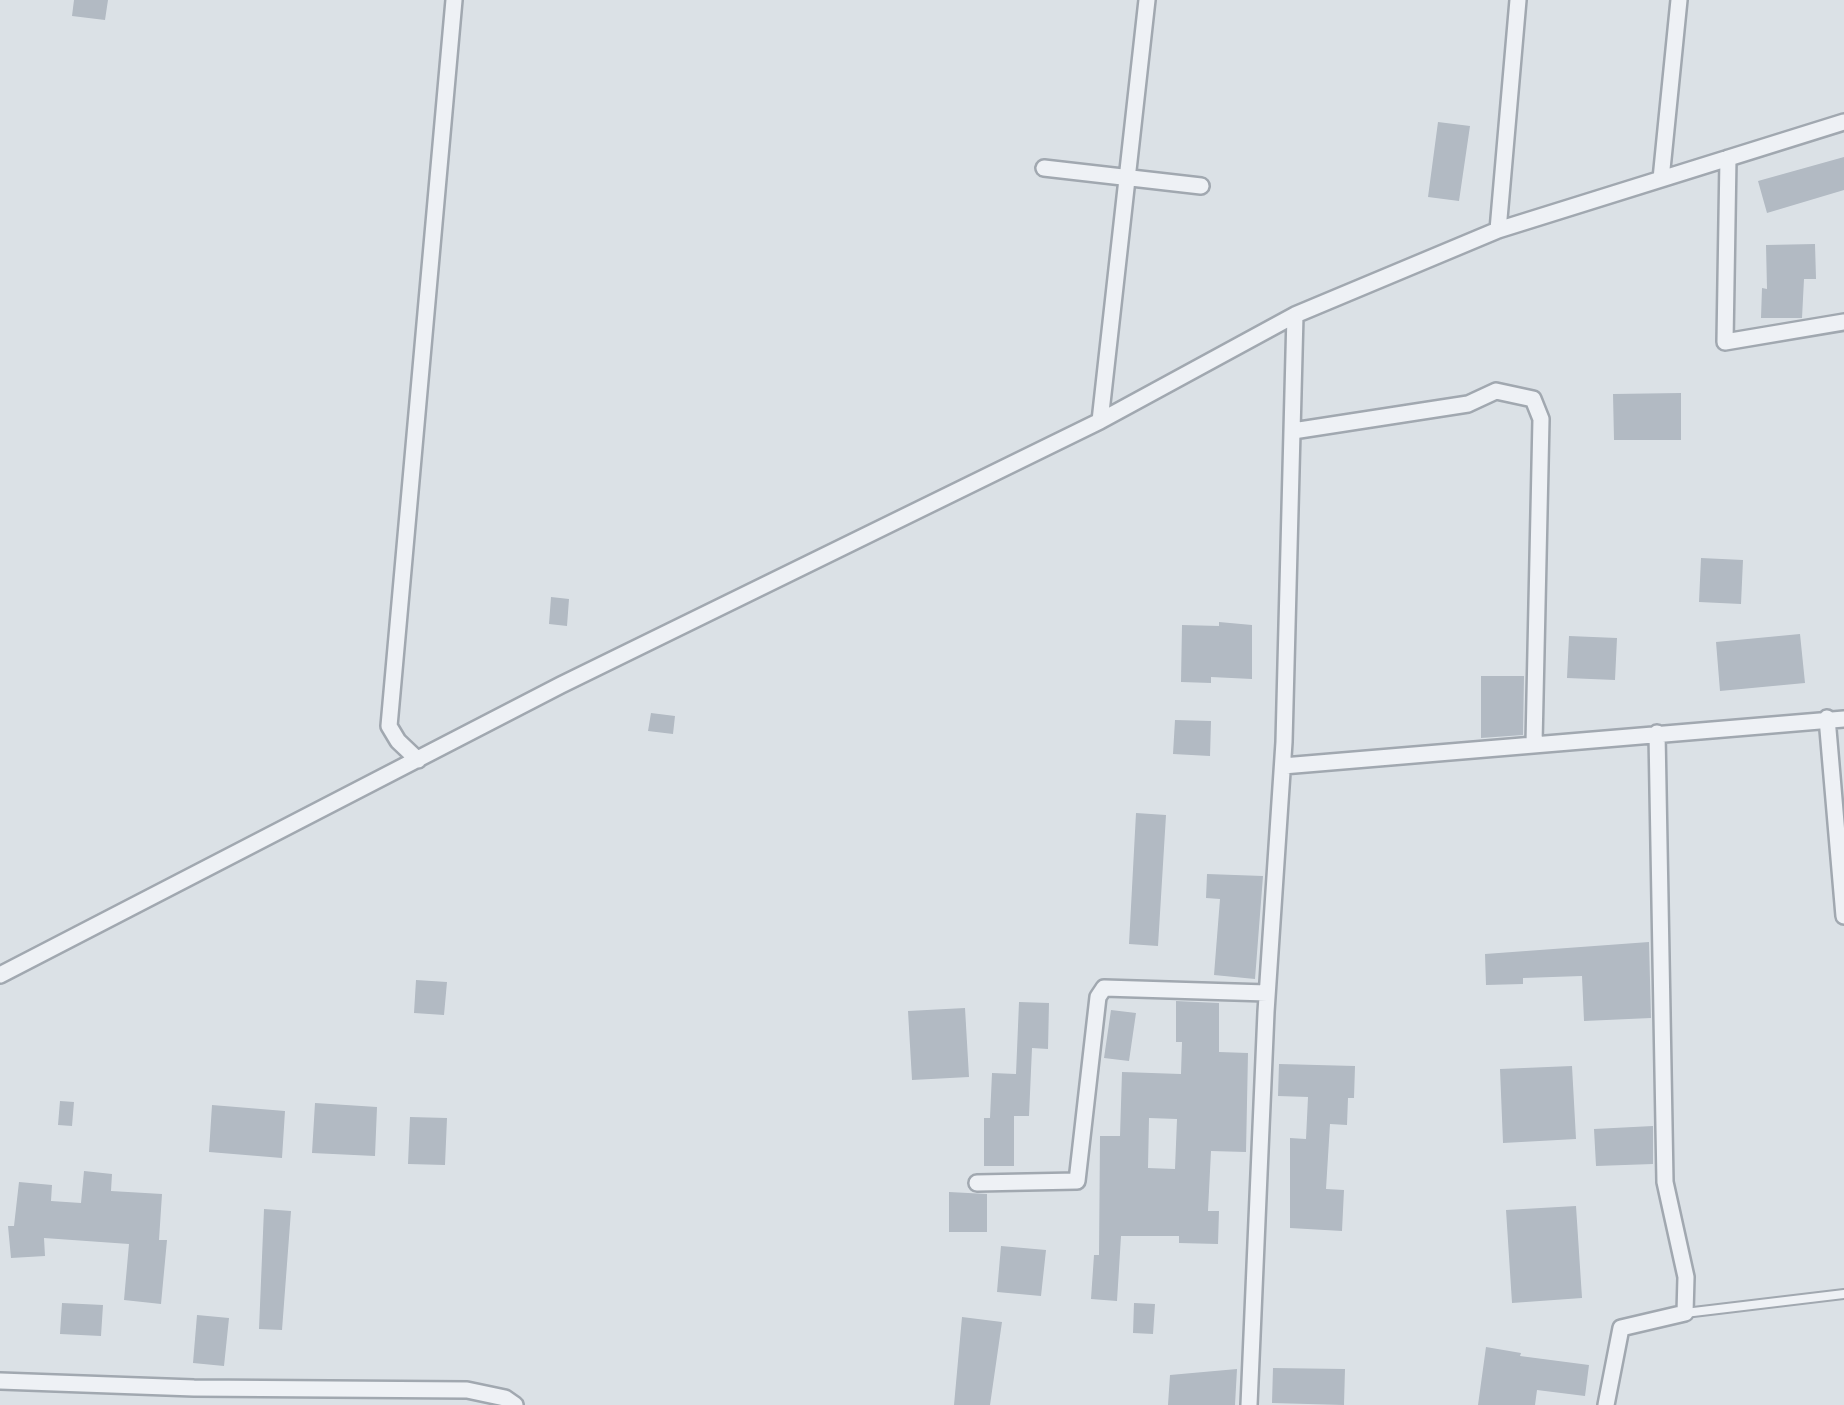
<!DOCTYPE html>
<html>
<head>
<meta charset="utf-8">
<style>
	body { margin:0 }
	canvas { display:block; background:#dbe1e6 }
</style>
</head>
<body>
<canvas width="1844" height="1405"></canvas>
<script>
const ctx = document.querySelector('canvas').getContext('2d');
ctx.lineJoin = 'round';
function fillPath(path, color) {
  ctx.fillStyle = color;
  ctx.fill(path, 'evenodd');
}
function stroke(path, color, width, dash) {
  ctx.strokeStyle = color;
  ctx.lineWidth = width;
  ctx.lineCap = dash ? 'butt' : 'round';
  ctx.setLineDash(dash || []);
  ctx.stroke(path);
}
fillPath(new Path2D(`
	M74 0H108L105 20 72 16Z
	M1438 122 1470 126 1459 201 1428 197Z
	M1844 157V190L1767 213 1758 181Z
	M1815 244 1816 279H1804L1802 318H1761L1762 288 1767 289 1766 245Z
	M1681 393V440H1614L1613 394Z
	M1701 558 1743 560 1741 604 1699 602Z
	M551 597 569 599 567 626 549 624Z
	M1219 622 1252 625V679L1211 677V683L1181 682 1182 625 1219 626Z
	M1800 634 1805 683 1720 691 1716 642Z
	M1569 636 1617 638 1615 680 1567 678Z
	M1481 676H1524L1523 735 1481 738Z
	M651 713 675 716 673 734 648 731Z
	M1175 720 1211 721 1210 756 1173 754Z
	M1136 813 1166 815 1158 946 1129 944Z
	M1207 874 1263 876 1255 979 1214 975 1220 899 1206 898Z
	M1649 942 1651 1018 1584 1021 1582 976 1523 978V984L1486 985 1485 954Z
	M416 980 447 982 444 1015 414 1013Z
	M1176 1001 1219 1003V1052L1248 1053 1246 1152 1211 1151 1208 1211H1219L1218 1244 1179 1243V1236H1121L1117 1301 1091 1299 1094 1255H1099L1100 1136H1120L1122 1072 1181 1074 1182 1042H1176ZM1149 1118 1177 1119 1175 1169 1148 1168Z
	M1019 1002 1049 1003 1048 1049 1032 1048 1029 1116H1014V1166H984V1118H990L992 1073 1016 1074Z
	M965 1008 969 1077 912 1080 908 1011Z
	M1111 1010 1136 1013 1129 1061 1104 1058Z
	M1279 1064 1355 1066 1354 1098H1348L1347 1125 1330 1124 1326 1189 1344 1190 1342 1231 1290 1228V1138L1306 1139 1308 1097 1278 1096Z
	M1572 1066 1576 1139 1503 1143 1500 1069Z
	M60 1101 74 1102 72 1126 58 1125Z
	M315 1103 377 1107 375 1156 312 1153Z
	M212 1105 285 1111 282 1158 209 1152Z
	M410 1117 447 1118 445 1165 408 1164Z
	M1653 1126V1164L1596 1166 1594 1129Z
	M84 1171 112 1174 111 1191 162 1194 159 1240H167L161 1304 124 1300 129 1244 44 1238 45 1256 11 1258 8 1226H14L19 1182 52 1185 51 1201 81 1203Z
	M949 1192 987 1194V1232H949Z
	M1576 1206 1582 1298 1512 1303 1506 1210Z
	M264 1209 291 1211 282 1330 259 1329Z
	M1001 1246 1046 1250 1041 1296 997 1292Z
	M62 1303 103 1305 101 1336 60 1334Z
	M1134 1303 1155 1304 1153 1334 1133 1333Z
	M197 1315 229 1318 224 1366 193 1363Z
	M962 1317 1002 1322 990 1405H954Z
	M1486 1347 1521 1353 1520 1356 1589 1365 1585 1396 1537 1390 1535 1405H1478Z
	M1273 1368 1345 1369 1344 1405 1272 1403Z
	M1237 1369 1235 1405H1168L1170 1375Z`), '#b2bac3');
const lane = new Path2D(`
	M1685 1313 1844 1294`);
const street = new Path2D(`
	M1728 158 1725 342 1844 322
	M1044 168 1201 186
	M1661 179 1679 0
	M1498 230 1518 0
	M1100 421 1147 0
	M1293 431 1468 404 1496 391 1533 399 1541 419 1534 743
	M1827 718 1844 916
	M418 760 398 741 389 726 454 0
	M1283 766 1844 719
	M0 975 561 685 1100 421 1295 315 1498 230 1844 122
	M977 1183 1077 1181 1098 997 1104 988 1267 993
	M0 1381 194 1388 467 1390 505 1398 515 1405
	M1249 1405 1266 1012 1284 742 1295 315
	M1606 1405 1621 1328 1685 1313 1686 1277 1665 1182 1657 733`);
stroke(lane, '#a1a8b0', 12);
stroke(street, '#a1a8b0', 20);
stroke(lane, '#eef1f5', 8);
stroke(street, '#eef1f5', 15);
</script>
</body>
</html>
